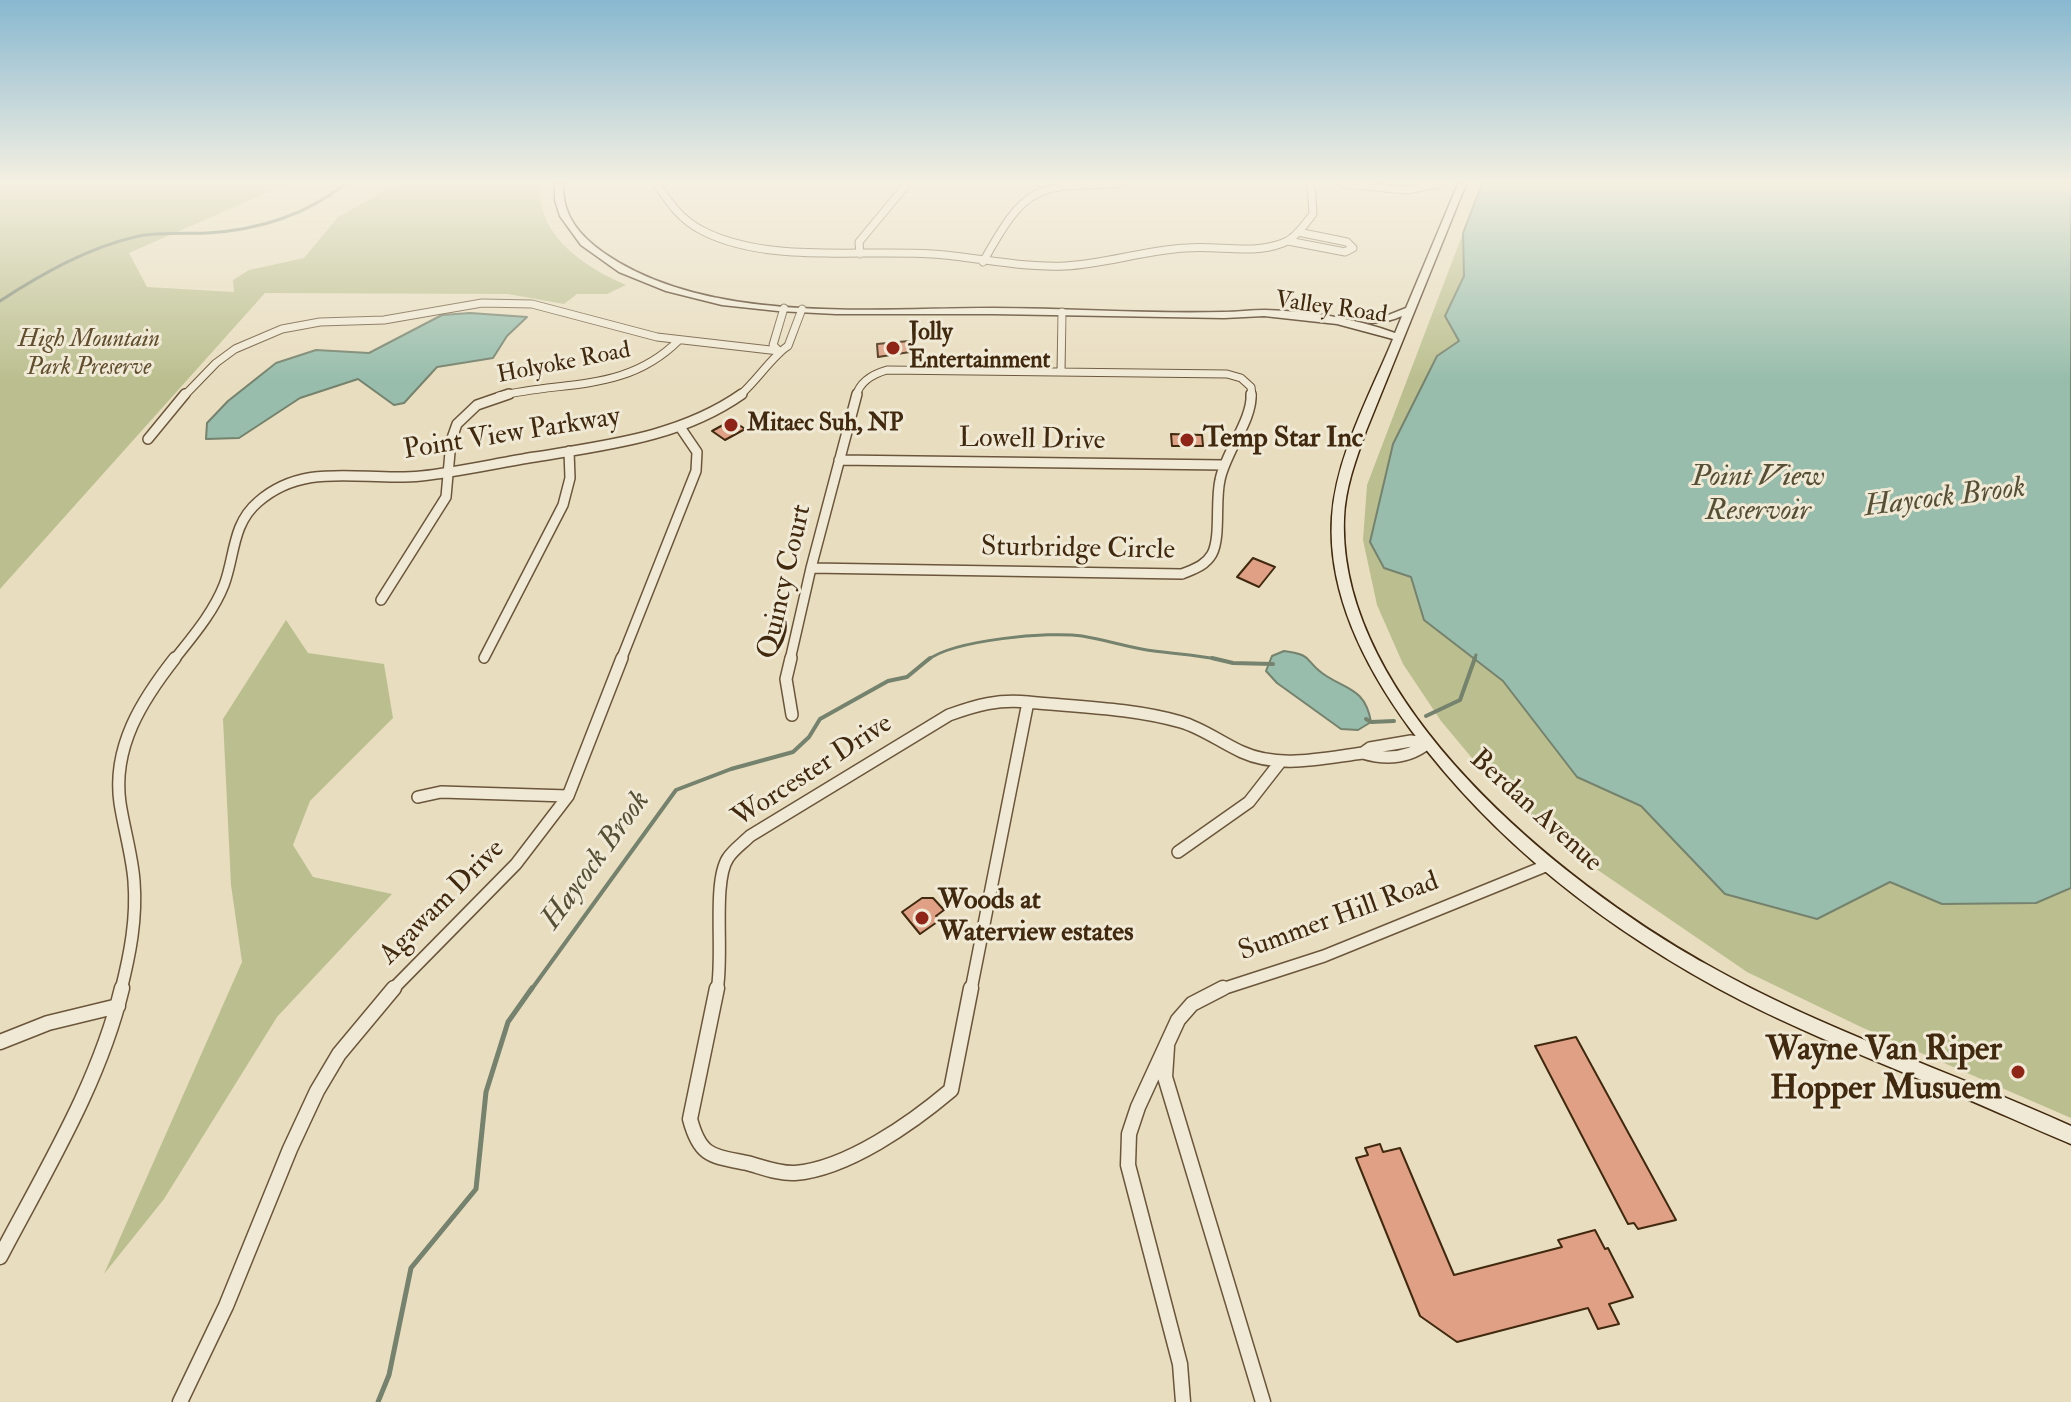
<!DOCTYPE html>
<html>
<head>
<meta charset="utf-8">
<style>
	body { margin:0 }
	canvas { display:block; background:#e8ddbf }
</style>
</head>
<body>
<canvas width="2071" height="1402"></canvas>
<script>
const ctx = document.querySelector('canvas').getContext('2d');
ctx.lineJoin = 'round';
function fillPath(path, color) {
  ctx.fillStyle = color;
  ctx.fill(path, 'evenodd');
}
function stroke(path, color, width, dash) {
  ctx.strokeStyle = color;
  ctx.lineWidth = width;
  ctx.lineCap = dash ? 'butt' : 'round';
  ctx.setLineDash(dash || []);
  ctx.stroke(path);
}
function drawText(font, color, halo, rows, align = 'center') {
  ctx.font = font + ' "IM FELL Double Pica",serif';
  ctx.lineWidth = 6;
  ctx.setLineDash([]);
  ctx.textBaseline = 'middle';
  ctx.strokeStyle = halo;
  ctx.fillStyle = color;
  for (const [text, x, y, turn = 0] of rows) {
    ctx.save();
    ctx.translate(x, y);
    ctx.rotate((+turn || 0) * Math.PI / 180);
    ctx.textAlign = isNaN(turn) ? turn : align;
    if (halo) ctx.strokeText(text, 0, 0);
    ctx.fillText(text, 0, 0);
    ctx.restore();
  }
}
fillPath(new Path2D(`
	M0 184H287L129 253 147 287 234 292 233 280 249 270 304 258 338 217 397 184H541C534 234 586 268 626 285L607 294H577L564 304 508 294 265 293 0 589Z
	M1463 233 1464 276 1445 316 1459 341 1411 577 1424 620 1503 681 1577 777 1641 806 1725 894 1817 919 1890 882 1942 904 2036 903 2071 888V1118L1861 1027 1747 972 1567 849 1487 776 1441 721 1403 664 1377 605 1363 540 1367 485Z
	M286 620 308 653 384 664 393 718 310 801 293 845 313 877 392 894 277 1017 164 1199 104 1274 242 962 231 885 223 719Z`), '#bbbf8f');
const water = new Path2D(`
	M1482 184H2071V888L2036 903 1942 904 1890 882 1817 919 1725 894 1641 806 1577 777 1503 681 1424 620 1411 577 1384 568 1370 542 1393 444 1437 356 1459 341 1445 316 1464 276 1463 233Z
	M470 313 527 317 507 336 493 358 437 367 404 403 394 405 358 379 300 398 239 438 206 439 207 423 228 401 276 363 316 350 369 353 442 315Z
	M1284 651C1314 655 1304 660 1322 673 1345 690 1365 687 1371 722L1358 730 1341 729 1277 683 1266 671 1272 656Z`);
fillPath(water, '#98bdac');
stroke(water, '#75826d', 2);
stroke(new Path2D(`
	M0 301C43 273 89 247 139 236 162 232 184 234 207 233 257 230 306 215 345 184
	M928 660C953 640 1050 631 1082 636 1107 640 1130 648 1154 651 1177 654 1198 655 1221 660
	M1474 660 1476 655`), '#75826d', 3);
stroke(new Path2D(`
	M1212 658 1233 663 1273 664
	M1426 716 1460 700 1475 658
	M1366 719 1371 722 1394 721
	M531 990 676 790 731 769 793 752 809 737 820 719 888 681 907 677 930 658`), '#75826d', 4);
stroke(new Path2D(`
	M378 1402 389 1375 411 1268 476 1189 486 1092 508 1022 532 988`), '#75826d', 5);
const building = new Path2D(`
	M909 341 910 352 878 357 877 344Z
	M732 420 745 429 725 440 712 431Z
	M1171 434 1202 435 1203 446H1172Z
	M1253 558 1275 567 1259 587 1237 577Z
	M922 898H933L944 910 936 916 940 920 920 934 902 912Z
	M1576 1037 1676 1220 1638 1229 1634 1223 1628 1224 1535 1046Z
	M1380 1144 1383 1152 1400 1148 1454 1275 1562 1247 1558 1240 1595 1230 1605 1249 1608 1248 1633 1297 1609 1304 1619 1324 1598 1329 1588 1308 1457 1342 1420 1316 1356 1158 1368 1155 1365 1148Z`);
fillPath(building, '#dfa085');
stroke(building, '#41290f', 2);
const streetFar3 = new Path2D(`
	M657 184C670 204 681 220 703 231 768 264 861 249 932 254 977 257 1020 268 1065 266 1106 264 1145 250 1186 248 1218 245 1252 255 1283 243 1296 238 1304 225 1313 214L1311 184
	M1343 184 1407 190 1439 184
	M1288 241 1345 252 1353 248 1347 242 1298 232
	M860 254 859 242 907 184
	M983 262C1026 185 1034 185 1120 184
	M779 351 773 345 784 308
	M1061 372 1062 312
	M184 396 216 363 235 349 282 329 320 322 384 320 482 303 532 304 657 337 779 351
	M499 396C565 380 626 393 679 340
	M739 396C755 383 774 354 788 346L802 309
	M856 396C860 381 873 374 887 370L1227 374 1241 378 1251 387 1252 396`);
const streetFar2 = new Path2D(`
	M148 439 185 394
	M839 460 1224 465
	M811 568 1182 574C1194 569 1205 566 1212 554 1221 537 1215 501 1220 480 1225 453 1253 419 1251 394
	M811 568 857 394
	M381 600 446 497 451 441 457 424 477 405 509 394
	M484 658 563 505 570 478 569 451
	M174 660C192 637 213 613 224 585 235 556 232 524 258 502 306 460 364 482 421 476 459 472 497 463 535 457 607 445 681 437 742 394
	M621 660 696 471 697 452 680 427
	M790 660 811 568`);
const streetFar1 = new Path2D(`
	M791 658 786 679 792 715
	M1028 702C1078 707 1132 708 1181 722 1202 728 1222 743 1242 752 1279 769 1323 758 1363 753
	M1411 741 1428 743C1409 758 1386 760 1363 753L1370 748Z
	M418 797 441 792 568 796
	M1178 852 1249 802 1281 761
	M121 990C130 954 137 919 134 881 132 855 124 829 120 803 112 747 142 700 175 658
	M392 990 516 864 568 796 622 658
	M717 990C724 957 712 882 728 858 733 850 743 843 750 836L949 715C977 705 998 699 1028 702
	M971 990 1028 702
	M1219 990 1324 956 1548 865`);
const street = new Path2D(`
	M717 988 690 1119C700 1157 712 1156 747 1163 762 1167 779 1174 795 1173 847 1169 912 1123 951 1090L971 988
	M0 1042 48 1023 118 1006
	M1167 1047 1165 1077 1263 1402
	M0 1257C45 1171 99 1084 122 988
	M180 1402 226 1306 290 1149 317 1091 339 1054 394 988
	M1183 1402 1180 1364 1128 1165 1129 1134 1138 1107 1178 1020 1192 1004 1223 988`);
const secondary = new Path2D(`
	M555 184H563C562 216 580 236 604 253 708 325 872 308 993 308 1069 308 1146 314 1223 312 1237 312 1251 310 1265 310 1309 311 1354 318 1395 333L1402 316C1388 322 1369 326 1355 319L1360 316H1386L1406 308 1458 184H1466L1366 431C1356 459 1345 488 1344 518 1337 702 1561 883 1706 964 1822 1030 1950 1071 2071 1126V1144C2030 1127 1989 1108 1948 1091 1879 1062 1809 1035 1742 1001 1613 934 1498 847 1411 730 1366 669 1327 594 1332 517 1336 456 1370 395 1393 339L1337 324 1264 316 1224 318 993 314H836L778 311 722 305 666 291 619 272 581 245 560 216 555 200Z`);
stroke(streetFar3, '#6b563b', 9);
stroke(streetFar2, '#6b563b', 12);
stroke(streetFar1, '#6b563b', 14);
stroke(street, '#6b563b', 17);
stroke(secondary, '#41290f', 3);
stroke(streetFar3, '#f0e9d5', 7);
stroke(streetFar2, '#f0e9d5', 9);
stroke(streetFar1, '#f0e9d5', 11);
stroke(street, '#f0e9d5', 14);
fillPath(secondary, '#f0e9d5');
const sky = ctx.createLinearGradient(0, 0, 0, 380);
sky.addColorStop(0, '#88b8d0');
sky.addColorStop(0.48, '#f5f0e2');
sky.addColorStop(1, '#f5f0e200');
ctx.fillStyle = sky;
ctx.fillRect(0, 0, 2071, 380);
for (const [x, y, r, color] of [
	[893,348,8,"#8f2418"],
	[731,425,8,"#8f2418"],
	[1187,440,8,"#8f2418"],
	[922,918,8,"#8f2418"],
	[2018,1072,8,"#8f2418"]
]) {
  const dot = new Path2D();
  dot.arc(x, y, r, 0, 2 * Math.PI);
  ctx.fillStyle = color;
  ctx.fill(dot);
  stroke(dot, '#f0e9d5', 3);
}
drawText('24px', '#41290f', '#f0e9d5', [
	["Valley Road",1331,309,8],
	["Holyoke Road",564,364,-11]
]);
drawText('bold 24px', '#41290f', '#f0e9d5', [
	["Jolly",909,334],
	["Entertainment",909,362],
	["Mitaec Suh, NP",747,425]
], 'left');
drawText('italic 24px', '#604e2f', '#f0e9d5', [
	["High Mountain",89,341],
	["Park Preserve",89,369]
]);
drawText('28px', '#41290f', '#f0e9d5', [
	["Point View Parkway",512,435,-9],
	["Lowell Drive",1032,441,1],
	["Sturbridge Circle",1078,550,1],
	["Quincy Court",786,582,-77],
	["Worcester Drive",813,772,-33],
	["Berdan Avenue",1535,812,42],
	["Agawam Drive",443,903,-45],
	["Summer Hill Road",1339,918,-20]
]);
drawText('bold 28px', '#41290f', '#f0e9d5', [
	["Temp Star Inc",1203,440],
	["Woods at",938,902],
	["Waterview estates",938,934]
], 'left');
drawText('italic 30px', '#574e36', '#f0e9d5', [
	["Point View",1758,479],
	["Reservoir",1758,513],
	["Haycock Brook",1945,499,-7],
	["Haycock Brook",597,861,-54]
]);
drawText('bold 34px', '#41290f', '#f0e9d5', [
	["Wayne Van Riper",2002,1052],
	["Hopper Musuem",2002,1091]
], 'right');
</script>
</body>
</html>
